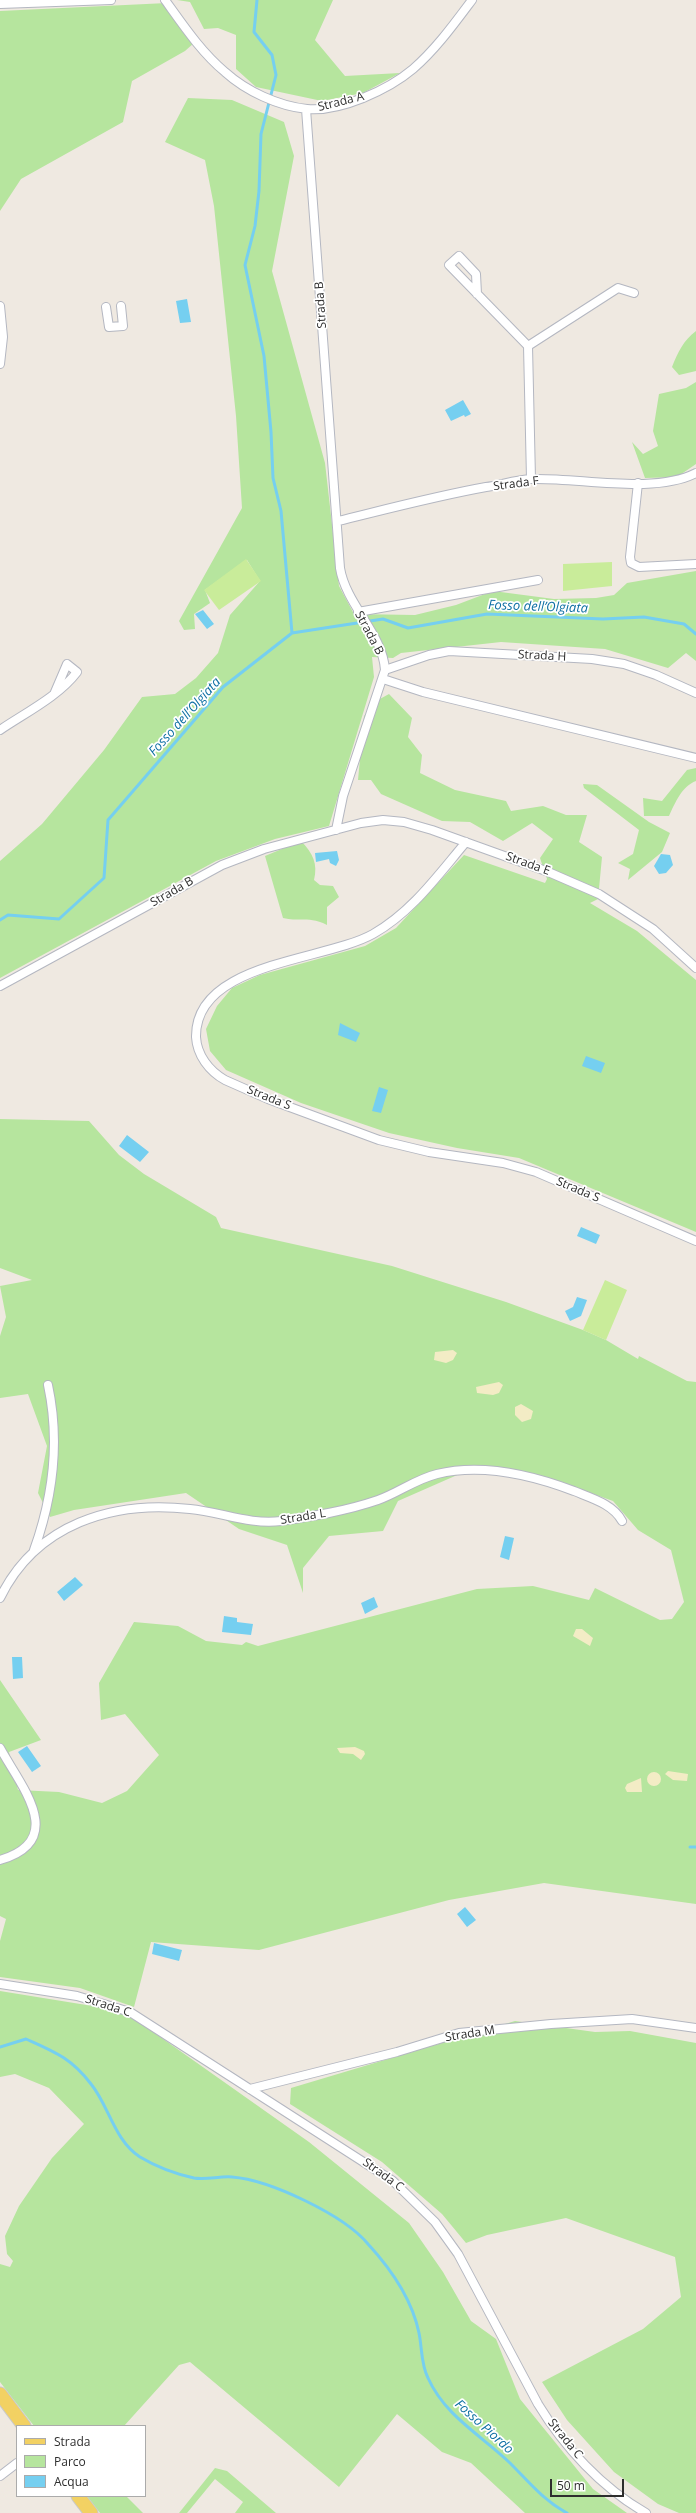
<!DOCTYPE html>
<html>
<head>
<meta charset="utf-8">
<style>
	body { margin:0 }
	#map { position:relative; width:696px; height:2513px; overflow:hidden; background:#efe9e1; font-family:"Open Sans",sans-serif }
	canvas { display:block }
	.legend { position:absolute; left:16px; top:2425px; width:130px; height:72px; box-sizing:border-box; background:#fff; border:1px solid #ababab; margin:0; padding:5px 7px; list-style:none; font-size:12px; color:#2e2e2e }
	.legend li { display:flex; align-items:center; gap:8px; height:20px }
	.legend b { width:20px; border:1px solid #ababab }
	.scale { position:absolute; left:550px; top:2479px; width:74px; height:18px; box-sizing:border-box; border:2px solid #2e2e2e; border-top:0; padding-left:5px; font-size:12px; line-height:14px; white-space:nowrap; color:#2e2e2e; -webkit-text-stroke:3px #fff; paint-order:stroke }
</style>
</head>
<body>
<div id="map">
<canvas width="696" height="2513"></canvas>
<ul class="legend">
<li><b style="height:5px;background:#f2d163"></b>Strada</li>
<li><b style="height:11px;background:#b6e59e"></b>Parco</li>
<li><b style="height:11px;background:#75cff0"></b>Acqua</li>
</ul>
<div class="scale">50 m</div>
</div>
<script>
const ctx = document.querySelector('canvas').getContext('2d');
ctx.lineJoin = 'round';
function fillPath(path, color) {
  ctx.fillStyle = color;
  ctx.fill(path, 'evenodd');
}
function stroke(path, color, width, dash) {
  ctx.strokeStyle = color;
  ctx.lineWidth = width;
  ctx.lineCap = dash ? 'butt' : 'round';
  ctx.setLineDash(dash || []);
  ctx.stroke(path);
}
function drawText(font, color, halo, rows, align = 'center') {
  ctx.font = font + ' "Open Sans",sans-serif';
  ctx.lineWidth = 3.5;
  ctx.setLineDash([]);
  ctx.textBaseline = 'middle';
  ctx.strokeStyle = halo;
  ctx.fillStyle = color;
  for (const [text, x, y, turn = 0] of rows) {
    ctx.save();
    ctx.translate(x, y);
    ctx.rotate((+turn || 0) * Math.PI / 180);
    ctx.textAlign = isNaN(turn) ? turn : align;
    if (halo) ctx.strokeText(text, 0, 0);
    ctx.fillText(text, 0, 0);
    ctx.restore();
  }
}
fillPath(new Path2D(`
	M177 0H333L315 40 345 76 400 73 363 93 322 101 256 87 236 69V35L218 28 204 29 190 2Z
	M167 3 194 43 185 51 132 81 123 122 21 179 0 211V11Z
	M188 98 232 100 284 122 294 156 272 271 325 463 339 586 354 614 415 615 456 605 493 591 554 599 596 598 614 595 627 583 696 571V661L686 653 668 668 605 649 501 642 401 653 393 658 372 657 374 677 329 826 275 839 216 861 0 978V861L42 824 104 750 142 697 175 694 196 678 218 653 230 615 260 581 247 560 205 590 210 603 194 614 195 629 184 630 179 621 242 508 236 416 214 206 205 160 165 142Z
	M696 331V371L679 375 672 367C678 352 683 341 696 331Z
	M696 382V464L677 477 645 478 632 442 643 454 658 446 653 431 659 394 686 388Z
	M389 694 412 718 408 737 422 755 420 773 455 790 506 801 511 811 543 806 566 815H587L579 842 602 857 598 899 590 903 637 931 696 980V1232L519 1158 457 1148 389 1133 301 1103 226 1070 210 1051 206 1029 217 1006 232 988 260 975 365 946 396 928 464 855 545 883 547 879 540 858 553 839 532 823 503 841 470 822 442 821 381 794 371 780H358L364 716 378 700Z
	M696 768V781C682 786 675 803 669 816H644L643 798 662 801 687 770Z
	M583 784 597 785 649 822 670 833 662 852 628 880 630 869 618 863 633 854 639 830 584 788Z
	M301 841C313 853 318 864 314 880L320 885 333 886 339 897 327 907V925C308 916 302 922 283 918L265 856Z
	M0 1119 89 1121 119 1155 144 1174 216 1217 221 1228 392 1266 506 1302 583 1330 606 1340 638 1359 639 1356 687 1381 696 1382V1904L544 1883 449 1900 259 1950 151 1942 134 2007 80 1988 0 1977V1941L6 1919 0 1916V1680L41 1740 9 1752 18 1790 59 1792 102 1803 127 1791 159 1755 125 1714 101 1720 99 1683 134 1622 178 1626 206 1641 242 1645 246 1642 258 1646 477 1589 533 1586 589 1600 595 1588 660 1620 672 1619 684 1602 671 1550 638 1530 613 1501 565 1484 480 1465 398 1501 383 1531 329 1536 303 1568V1593L287 1545 239 1529 186 1493 74 1510 50 1517 38 1493 47 1446 28 1394 0 1398V1336L6 1317 0 1286 32 1280 0 1268Z
	M0 1991 111 2009 132 2017 309 2142 409 2223 443 2272 471 2321 496 2339 520 2399 593 2489 627 2513H525L471 2463 442 2452 397 2414 339 2487 190 2362 179 2365 124 2426H34L0 2382V2264L10 2267 13 2261 7 2254 5 2236 19 2206 52 2158 84 2124 49 2088 15 2074 0 2077Z
	M515 2021 595 2032 630 2031 696 2043V2513H679L658 2504 614 2472 567 2420 542 2382 643 2329 681 2297 675 2257 566 2218 487 2235 466 2243 442 2214 382 2162 290 2104 291 2088Z
	M215 2468 227 2471 276 2513H235L243 2502 215 2479 187 2513H179Z
	M87 2496H126L143 2513H100Z`), '#b6e59e');
fillPath(new Path2D(`
	M453 1350 457 1353 453 1360 446 1363 434 1360 435 1352Z
	M499 1382 503 1385 499 1393 493 1395 477 1393 476 1387Z
	M521 1404 533 1411 531 1419 522 1422 515 1415V1407Z
	M576 1629H582L593 1638 590 1646 573 1636Z
	M355 1747 364 1751 365 1754 361 1760 353 1754 340 1753 337 1748Z
	M668 1771 688 1774 687 1781 673 1780 665 1774Z
	M647 1779a7 7 0 1 1 14 0a7 7 0 1 1-14 0Z
	M641 1778 642 1792H627L625 1788 627 1784Z`), '#f3ecc5');
fillPath(new Path2D(`
	M246 559 261 581 219 610 204 590Z
	M612 562V586L563 591V564Z
	M605 1280 627 1290 606 1340 583 1330Z`), '#c9ec9a');
fillPath(new Path2D(`
	M187 299 191 322 180 323 176 301Z
	M463 400 471 414 465 417 464 415 451 421 445 410Z
	M203 610 214 624 207 629 195 614Z
	M337 851 339 860 336 866 330 863 329 859 316 862 315 853Z
	M661 854 670 855 673 865 666 873 659 874 654 866Z
	M340 1023 360 1033 356 1042 338 1035Z
	M586 1056 605 1063 601 1073 582 1066Z
	M379 1087 388 1090 381 1113 372 1111Z
	M127 1135 149 1152 140 1162 119 1146Z
	M581 1227 600 1235 596 1244 577 1236Z
	M577 1297 587 1300 581 1316 570 1321 565 1311 573 1307Z
	M505 1536 514 1538 509 1560 500 1557Z
	M75 1577 83 1585 64 1601 57 1592Z
	M374 1597 378 1607 365 1614 361 1603Z
	M224 1616 237 1618V1622L253 1624 251 1635 222 1632Z
	M12 1657H22L23 1678 13 1679Z
	M27 1746 41 1766 32 1772 18 1752Z
	M465 1907 476 1920 467 1927 457 1914Z
	M154 1943 182 1950 179 1961 152 1954Z`), '#75cff0');
stroke(new Path2D(`
	M257 0 254 32 272 55 276 75 261 134 259 191 255 226 245 265 264 356 271 432 273 478 281 511 292 633
	M0 920 8 915 59 919 104 878 108 820 223 687 292 633 383 619 408 628 487 614 603 619 644 617 684 624 696 634
	M690 1847H696
	M0 2047 26 2039C55 2052 71 2058 91 2084 109 2106 114 2140 140 2157 155 2166 176 2174 194 2178 206 2180 220 2176 232 2177 270 2180 344 2215 368 2244 391 2269 412 2299 419 2333 422 2347 421 2365 428 2378 445 2416 481 2435 510 2463 529 2482 543 2500 567 2513`), '#75cff0', 3);
const street = new Path2D(`
	M165 0C183 25 201 52 225 72 246 91 278 106 307 109 340 112 388 90 413 69 436 49 454 24 472 0
	M0 4 111 0
	M306 109 340 568C346 605 383 634 385 670L343 796 336 830
	M477 294 476 274 459 256 449 265 528 346 618 288 634 293
	M0 306 3 337 0 364
	M106 307 109 327 123 326 121 306
	M528 346 531 479
	M638 483 630 557 631 563 639 567 696 564
	M338 521C387 509 436 496 486 487 500 485 516 480 531 479 578 477 653 495 696 473
	M358 612 538 580
	M385 670 429 655 449 651 592 659 624 664 656 675 696 693
	M383 679 423 692 696 758
	M0 730C25 713 59 696 77 672L67 664 55 692
	M466 842C438 875 412 912 373 934 325 961 195 962 196 1037 197 1055 209 1071 225 1080L268 1099 379 1140 429 1152 503 1163 536 1172 696 1241
	M0 986 222 865 264 849 361 823 383 820 404 822 432 830 546 871 599 894 653 929 696 968
	M34 1550C53 1497 60 1441 48 1385
	M0 1598C36 1524 113 1500 190 1509 221 1512 250 1525 281 1521 314 1516 346 1511 378 1500 398 1493 416 1479 437 1474 482 1463 532 1475 574 1491 591 1498 613 1504 622 1521
	M0 1748C20 1785 69 1840 0 1860
	M0 1984 77 1996 130 2012 393 2181 435 2222 458 2254 538 2404C564 2447 602 2488 646 2513
	M250 2089 397 2052 459 2033 551 2024 632 2019 696 2028
	M0 2476 17 2463`);
const primary = new Path2D(`
	M0 2394 24 2426
	M78 2496 91 2513`);
stroke(street, '#b4b7c1', 10);
stroke(primary, '#c9c9c9', 15);
stroke(street, '#fff', 8);
stroke(primary, '#f2d163', 13);
drawText('12px', '#2e2e2e', '#fff', [
	["Strada A",341,102,-14],
	["Strada B",321,305,-94],
	["Strada F",516,484,-7],
	["Strada B",369,633,62],
	["Strada H",542,656,3],
	["Strada E",528,864,20],
	["Strada B",172,892,-30],
	["Strada S",269,1098,22],
	["Strada S",578,1190,23],
	["Strada L",303,1517,-9],
	["Strada C",108,2006,18],
	["Strada M",470,2034,-9],
	["Strada C",383,2175,36],
	["Strada C",565,2439,51]
]);
drawText('italic 13px', '#0d6fa3', '#fff', [
	["Fosso dell’Olgiata",538,607,2],
	["Fosso dell’Olgiata",185,717,-48],
	["Fosso Piordo",484,2427,42]
]);
</script>
</body>
</html>
